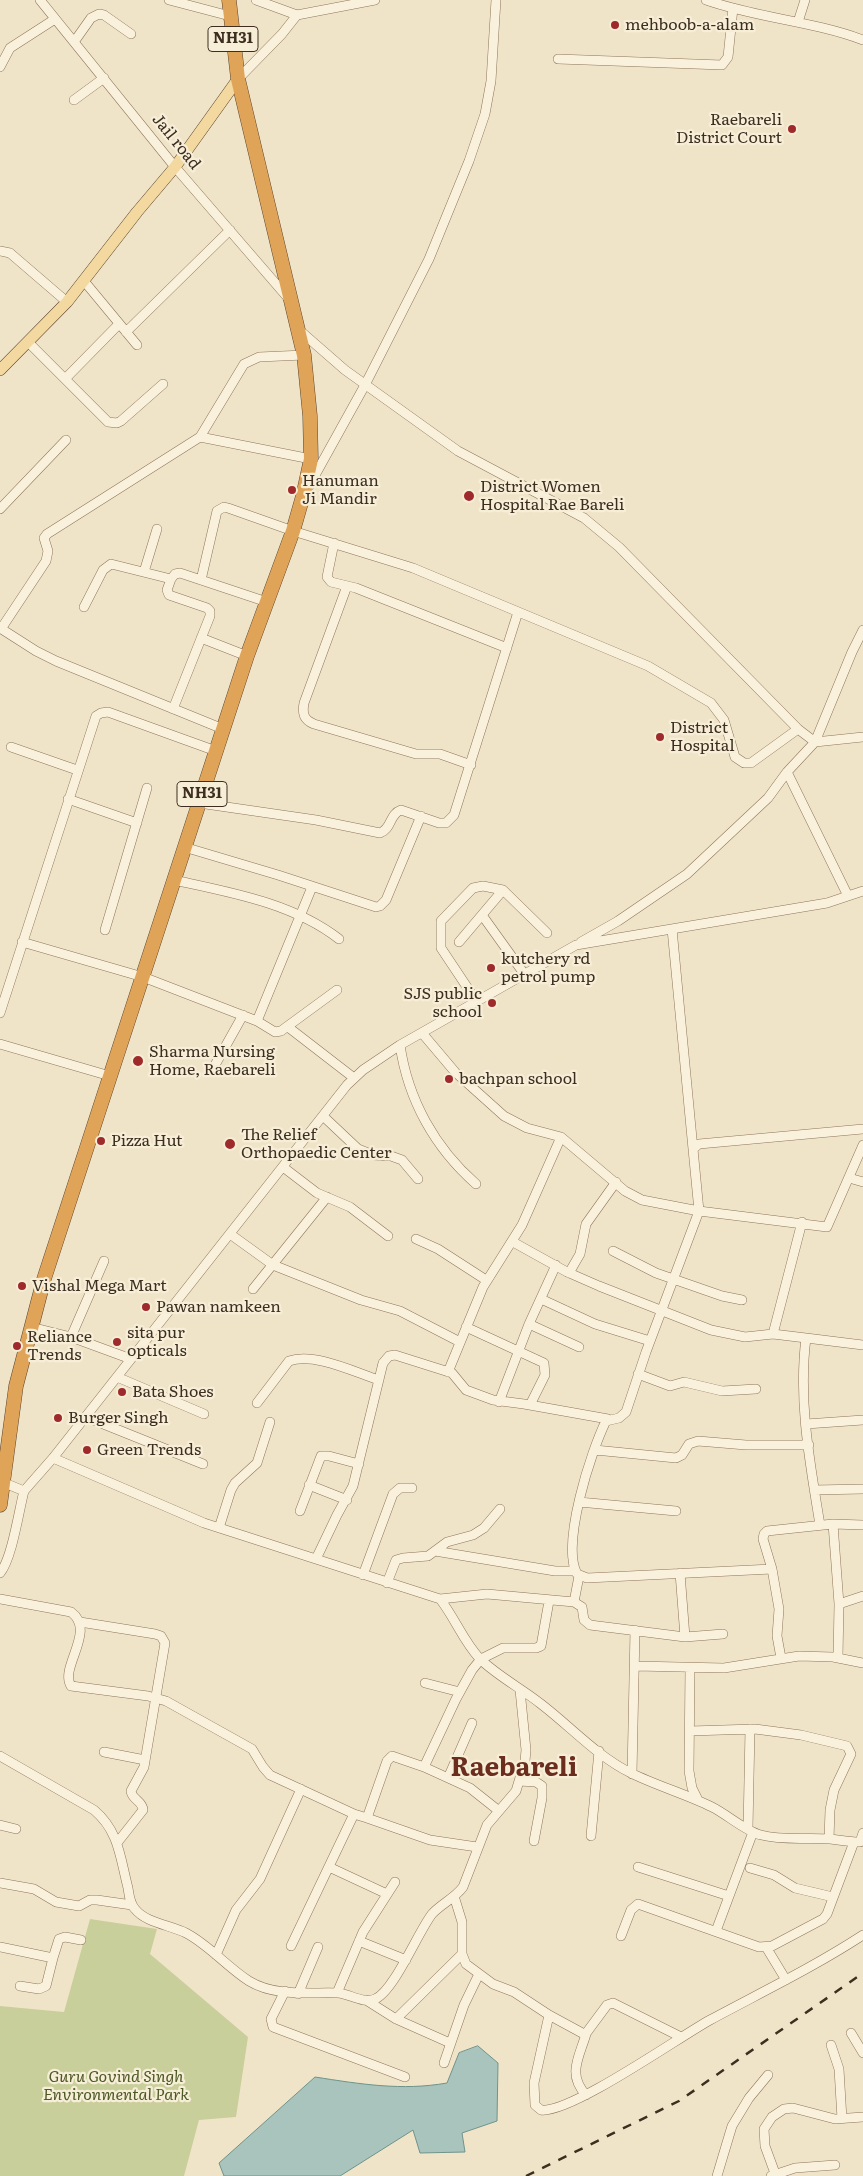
<!DOCTYPE html>
<html>
<head>
<meta charset="utf-8">
<style>
	body { margin:0 }
	canvas { display:block; background:#f0e4c8 }
</style>
</head>
<body>
<canvas width="863" height="2176"></canvas>
<script>
const ctx = document.querySelector('canvas').getContext('2d');
ctx.lineJoin = 'round';
function fillPath(path, color) {
  ctx.fillStyle = color;
  ctx.fill(path, 'evenodd');
}
function stroke(path, color, width, dash) {
  ctx.strokeStyle = color;
  ctx.lineWidth = width;
  ctx.lineCap = dash ? 'butt' : 'round';
  ctx.setLineDash(dash || []);
  ctx.stroke(path);
}
function drawText(font, color, halo, rows, align = 'center') {
  ctx.font = font + ' Literata,serif';
  ctx.lineWidth = 4.5;
  ctx.setLineDash([]);
  ctx.textBaseline = 'middle';
  ctx.strokeStyle = halo;
  ctx.fillStyle = color;
  for (const [text, x, y, turn = 0] of rows) {
    ctx.save();
    ctx.translate(x, y);
    ctx.rotate((+turn || 0) * Math.PI / 180);
    ctx.textAlign = isNaN(turn) ? turn : align;
    if (halo) ctx.strokeText(text, 0, 0);
    ctx.fillText(text, 0, 0);
    ctx.restore();
  }
}
fillPath(new Path2D(`
	M90 1919 157 1929 150 1954 248 2037 236 2117 199 2120 184 2176H0V2006L64 2012Z`), '#c9cf9b');
const water = new Path2D(`
	M478 2046 498 2063 497 2121 462 2133 465 2152 420 2153 413 2130 340 2176H224L219 2163 315 2077C360 2084 402 2091 447 2083L459 2053Z`);
fillPath(water, '#a9c4bc');
stroke(water, '#6f938a', 1);
const minor = new Path2D(`
	M40 0 175 167 289 299
	M169 0 230 16
	M256 0 297 15
	M706 0C757 18 812 21 863 40
	M798 22 805 0
	M74 42 91 18 99 14 104 15 131 34
	M558 59 722 65 728 57 733 8
	M0 67 10 48 55 19
	M238 79 282 34 297 15 375 0
	M74 100 104 78
	M0 251 10 253 67 302
	M84 281 137 345
	M298 329 345 370 458 451 584 518 619 547 798 729 815 742 863 737
	M126 332 230 230
	M29 343 108 422 117 423 121 421 163 384
	M65 379 119 324
	M200 437 311 459
	M309 486 365 385 429 259 469 161 485 114 491 81 496 0
	M0 509 66 440
	M334 543 327 577 331 582 356 588 507 648
	M144 572 157 529
	M171 579 167 590 169 595 207 608 210 611V616L173 709
	M201 580 217 511 224 507 228 508 293 531 413 568 648 666 711 703 724 720 735 757 744 763H751L798 729
	M347 586 304 703C302 714 304 720 314 724L416 754H440L471 765
	M84 607 103 570 111 564 171 579 175 574 180 573 267 602
	M0 628 36 651 56 661 223 729
	M1 629 46 561 48 551 44 538 47 534 200 437 244 364 259 357 304 355
	M201 638 247 656
	M11 747 77 770
	M787 772 848 896
	M68 799 137 823
	M199 803 316 820 380 833C392 829 389 814 401 810L439 823H446L454 815 518 612
	M184 847 278 875 376 907 380 906 386 900 421 816
	M174 880C229 892 293 903 339 939
	M482 915 525 975
	M672 929 693 1149
	M105 930 147 788
	M22 942 143 977 257 1021 312 887
	M459 942 503 890
	M581 942 618 921 687 874 768 798 787 772 815 742 852 652 863 630
	M477 1002 441 948V921L473 888 483 886 503 890 547 933
	M0 1013 96 716 101 713 108 712 216 751
	M257 1021 275 1032 281 1031 337 990
	M288 1027 354 1078
	M422 1033 455 1072 504 1116 527 1128 561 1137 625 1191 642 1200 699 1211 693 1149 699 1144 863 1129
	M0 1044 110 1076
	M400 1045C408 1100 435 1148 476 1184
	M215 1065 243 1015
	M323 1116 358 1149 373 1155 391 1156 402 1160 418 1179
	M863 1145 827 1227 699 1211 646 1352 626 1412 619 1418 606 1421C591 1451 561 1544 577 1574L587 1578 772 1569 763 1539 764 1534 767 1531 833 1524 863 1525
	M283 1167 317 1193 350 1207 388 1236
	M849 1178 863 1182
	M802 1222 773 1334 806 1338C798 1401 810 1463 820 1525
	M230 1234 273 1265 361 1300 400 1311 460 1342
	M416 1239 438 1249 486 1280
	M513 1242 567 1272 599 1286 711 1330 745 1337 773 1334
	M613 1251 656 1273 722 1296 742 1300
	M569 1273 580 1254 586 1224 616 1182
	M253 1289 327 1197
	M541 1299 595 1324 650 1341
	M529 1324 579 1347
	M31 1327 71 1337 131 1359
	M466 1327 544 1363 545 1375 530 1405
	M71 1337 104 1261
	M806 1338 863 1345
	M448 1372 483 1287 522 1225 561 1137
	M638 1374 670 1386 684 1382 722 1391 756 1389
	M117 1377 204 1414
	M499 1402 529 1324 556 1265
	M257 1403 289 1361C314 1352 354 1372 379 1380
	M86 1417 203 1464
	M806 1424 863 1420
	M595 1450 676 1458 682 1455 689 1444 698 1441 746 1445H809
	M53 1458 204 1523 440 1599C455 1618 463 1641 480 1659 499 1677 521 1688 541 1704 571 1727 598 1757 631 1773 657 1786 686 1794 712 1807 728 1815 745 1831 761 1835 784 1841 807 1837 830 1839 840 1840 849 1842 860 1842L863 1833
	M0 1481 24 1491 53 1458 347 1085 363 1070 400 1045 576 945 827 903 863 891
	M309 1485 347 1500
	M814 1490 863 1489
	M579 1502 676 1511
	M300 1511 321 1456H329L359 1464
	M833 1524 839 1604
	M219 1528 231 1490 235 1483 257 1463 270 1422
	M435 1551 555 1571H575
	M316 1559 337 1515 353 1486 383 1363 389 1356 395 1355 452 1373 466 1390 493 1400 524 1404 608 1419
	M772 1569 779 1609 777 1636 781 1658
	M0 1573C12 1559 19 1510 24 1491
	M680 1573 685 1637
	M363 1575 393 1494 400 1488H412
	M387 1583 396 1560 403 1558 428 1556 447 1542 473 1535 484 1528 500 1509
	M0 1599 71 1612C97 1631 59 1667 71 1686L148 1696 166 1701 252 1749 263 1767 270 1775 354 1814 367 1818 387 1761 392 1756 424 1767 470 1788 499 1811
	M440 1599 487 1594 574 1602 582 1607 584 1620 590 1625 685 1637 723 1634
	M574 1602 579 1576
	M80 1622 155 1634 161 1636 165 1643 144 1767 131 1791C132 1800 143 1801 143 1810L117 1843
	M838 1658 839 1604 863 1596
	M636 1666 724 1668 799 1656 833 1657 863 1663
	M690 1668 689 1771 692 1788 698 1800
	M425 1683 460 1692
	M690 1731 755 1729 801 1735 847 1746 851 1754 834 1790 830 1810 829 1839
	M104 1752 145 1760
	M0 1756 94 1810C119 1831 120 1857 128 1888 129 1895 130 1904 135 1909 146 1923 170 1925 186 1933 209 1945 227 1967 249 1981 275 1997 310 1992 338 1993 350 1994 363 2004 375 1999 394 1991 418 1932 432 1914 441 1904 455 1898 463 1887L487 1825 516 1791 525 1761 526 1750 520 1690
	M424 1767 456 1699 472 1670 481 1659 503 1648H536L541 1646 549 1601
	M632 1774 635 1630
	M448 1778 472 1723
	M519 1781 536 1782 542 1786V1798L534 1841
	M367 1818 430 1840 477 1847
	M0 1825 16 1829
	M748 1829 750 1729
	M591 1836 599 1751
	M329 1867 387 1894
	M638 1867 729 1896
	M750 1868 774 1875 795 1888 833 1897
	M0 1883 34 1889 56 1902 79 1906 90 1900H97L132 1905
	M454 1896 462 1922V1954L466 1964 493 1984 514 1992 549 2015
	M716 1931 753 1832
	M621 1936 631 1910 638 1904 759 1947 772 1946 823 1919 827 1914 854 1842
	M359 1941 406 1960
	M291 1946 354 1814
	M0 1947 53 1958 59 1939 65 1937 81 1940
	M766 1947 786 1980
	M216 1955 236 1910 260 1879 301 1789
	M20 1986 39 1989 46 1986 53 1958
	M285 1991 271 2019 273 2027 405 2077
	M337 1993 363 1932 395 1882
	M298 1994 318 1947
	M366 2000 396 2019 450 2043
	M396 2019 462 1954
	M851 2033 863 2053
	M681 2037 613 2003 607 2005 587 2032 584 2034 549 2015 534 2083 535 2105 541 2110C570 2114 679 2037 710 2020 762 1992 814 1967 863 1935
	M831 2045 839 2069 842 2119
	M444 2063 464 2005 479 1974
	M586 2095C567 2074 579 2058 586 2034
	M717 2176 732 2126 749 2098 768 2075
	M771 2176 795 2168 835 2165
	M776 2176 765 2146 764 2129 772 2117 784 2109 793 2108 835 2119 863 2117`);
const major = new Path2D(`
	M0 370 67 302 137 212 175 167 238 79`);
const highway = new Path2D(`
	M0 1505 16 1386 44 1279 247 656 293 531 303 496 311 459 310 416 304 355 238 79 229 0`);
stroke(minor, '#8d765c', 10);
stroke(major, '#5b4430', 12);
stroke(highway, '#5b4430', 15);
stroke(minor, '#faf1dc', 9);
stroke(major, '#f3d9a0', 11);
stroke(highway, '#e0a458', 14);
stroke(new Path2D(`
	M526 2176 679 2101 863 1973`), '#3d2e20', 2.5, [9, 9]);
for (const [x, y, r, color] of [
	[615,25,5,"#9e2a2b"],
	[792,129,5,"#9e2a2b"],
	[292,490,5,"#9e2a2b"],
	[469,496,6,"#9e2a2b"],
	[660,737,5,"#9e2a2b"],
	[491,968,5,"#9e2a2b"],
	[492,1003,5,"#9e2a2b"],
	[138,1061,6,"#9e2a2b"],
	[449,1079,5,"#9e2a2b"],
	[101,1141,5,"#9e2a2b"],
	[230,1144,6,"#9e2a2b"],
	[22,1286,5,"#9e2a2b"],
	[146,1307,5,"#9e2a2b"],
	[117,1342,5,"#9e2a2b"],
	[17,1346,5,"#9e2a2b"],
	[122,1392,5,"#9e2a2b"],
	[58,1418,5,"#9e2a2b"],
	[87,1450,5,"#9e2a2b"]
]) {
  const dot = new Path2D();
  dot.arc(x, y, r, 0, 2 * Math.PI);
  ctx.fillStyle = color;
  ctx.fill(dot);
  stroke(dot, '#f7eed8', 2);
}
for (const [x, y, w] of [
	[233,39,50],
	[202,794,50]
]) {
  const box = new Path2D();
  box.roundRect(x - w / 2, y - 12.5, w, 25, 4);
  ctx.fillStyle = '#f7eed8';
  ctx.fill(box);
  stroke(box, '#3d2e20', 1);
}
drawText('bold 15px', '#3d2e20', null, [
	["NH31",233,39],
	["NH31",202,794]
]);
drawText('16px', '#3d2e20', '#f7eed8', [
	["mehboob-a-alam",625,25],
	["Raebareli",782,120,"right"],
	["District Court",782,138,"right"],
	["Hanuman",302,481],
	["Ji Mandir",302,499],
	["District Women",480,487],
	["Hospital Rae Bareli",480,505],
	["District",670,728],
	["Hospital",670,746],
	["kutchery rd",501,959],
	["petrol pump",501,977],
	["SJS public",482,994,"right"],
	["school",482,1012,"right"],
	["Sharma Nursing",149,1052],
	["Home, Raebareli",149,1070],
	["bachpan school",459,1079],
	["The Relief",241,1135],
	["Orthopaedic Center",241,1153],
	["Pizza Hut",111,1141],
	["Vishal Mega Mart",32,1286],
	["Pawan namkeen",156,1307],
	["sita pur",127,1333],
	["opticals",127,1351],
	["Reliance",27,1337],
	["Trends",27,1355],
	["Bata Shoes",132,1392],
	["Burger Singh",68,1418],
	["Green Trends",97,1450]
], 'left');
drawText('16px', '#3d2e20', '#f7eed8', [
	["Jail road",176,142,51]
]);
drawText('italic 16px', '#4d5a26', '#f7eed8', [
	["Guru Govind Singh",116,2077],
	["Environmental Park",116,2095]
]);
drawText('bold 26px', '#6b2e1e', '#f7eed8', [
	["Raebareli",514,1768]
]);
</script>
</body>
</html>
